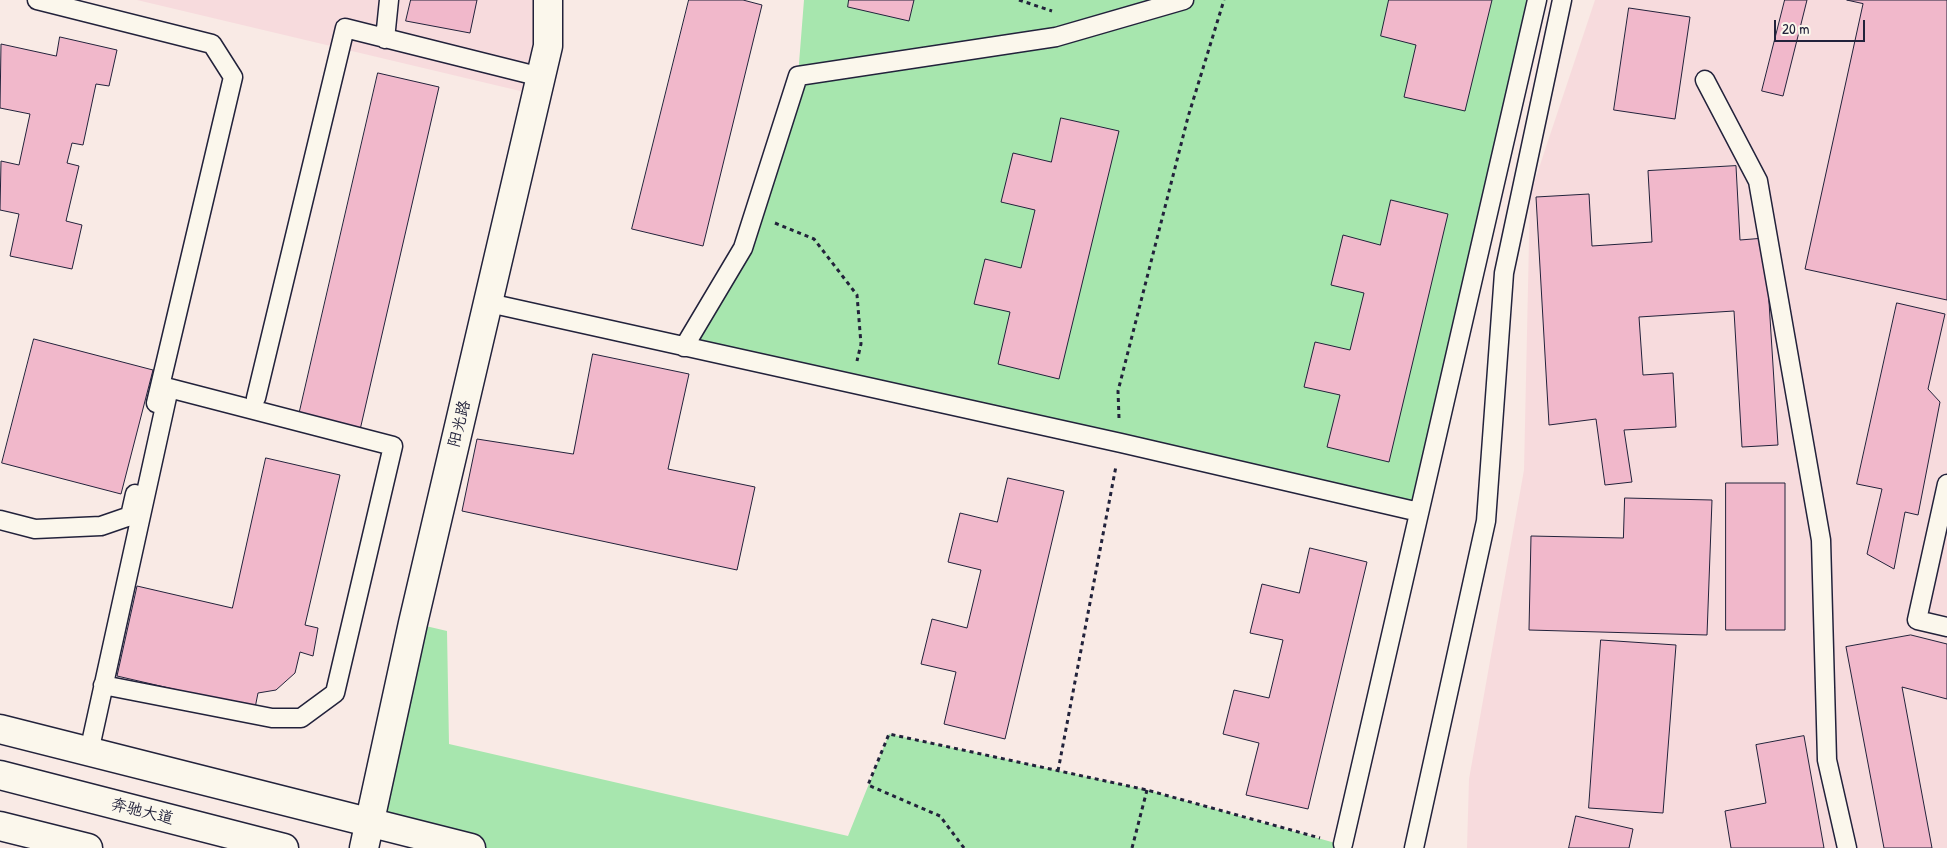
<!DOCTYPE html>
<html>
<head>
<meta charset="utf-8">
<style>
	body { margin:0 }
	#map { position:relative; width:1947px; height:848px; overflow:hidden; background:#f9eae5; font-family:"Patrick Hand",sans-serif }
	canvas { display:block }
	.scale { position:absolute; left:1774px; top:20px; width:91px; height:22px; box-sizing:border-box; border:2px solid #22223b; border-top:0; padding-left:6px; font-size:15px; line-height:18px; white-space:nowrap; color:#22223b; -webkit-text-stroke:4px #fbf7ec; paint-order:stroke }
</style>
</head>
<body>
<div id="map">
<canvas width="1947" height="848"></canvas>
<div class="scale">20 m</div>
</div>
<script>
const ctx = document.querySelector('canvas').getContext('2d');
ctx.lineJoin = 'round';
function fillPath(path, color) {
  ctx.fillStyle = color;
  ctx.fill(path, 'evenodd');
}
function stroke(path, color, width, dash) {
  ctx.strokeStyle = color;
  ctx.lineWidth = width;
  ctx.lineCap = dash ? 'butt' : 'round';
  ctx.setLineDash(dash || []);
  ctx.stroke(path);
}
function drawText(font, color, halo, rows, align = 'center') {
  ctx.font = font + ' "Patrick Hand","LXGW WenKai TC",sans-serif';
  ctx.lineWidth = 5;
  ctx.setLineDash([]);
  ctx.textBaseline = 'middle';
  ctx.strokeStyle = halo;
  ctx.fillStyle = color;
  for (const [text, x, y, turn = 0] of rows) {
    ctx.save();
    ctx.translate(x, y);
    ctx.rotate((+turn || 0) * Math.PI / 180);
    ctx.textAlign = isNaN(turn) ? turn : align;
    if (halo) ctx.strokeText(text, 0, 0);
    ctx.fillText(text, 0, 0);
    ctx.restore();
  }
}
fillPath(new Path2D(`
	M137 0H548L537 95Z
	M1595 0H1947V848H1467L1469 779 1524 470 1530 195Z`), '#f7dbdd');
fillPath(new Path2D(`
	M804 0H1537L1419 512 684 347 743 248 798 76Z
	M413 623 447 631 449 744 848 836 889 734 1147 790 1353 848H471L369 823Z`), '#a7e6ae');
const building = new Path2D(`
	M411 0H477L470 33 406 21Z
	M689 0H743L762 5 703 246 632 229Z
	M849 0H914L909 21 848 7Z
	M1389 0H1492L1465 111 1404 97 1416 45 1381 36Z
	M1785 0H1807L1783 96 1762 91Z
	M1847 0H1947V300L1805 269 1863 4Z
	M1629 8 1690 17 1675 119 1614 110Z
	M60 37 117 50 109 86 96 84 83 145 72 143 67 163 79 166 66 221 82 225 72 269 10 256 19 214 0 210 1 161 19 165 30 114 0 108 1 44 56 56Z
	M378 73 439 87 360 430 299 415Z
	M1061 118 1119 131 1059 379 998 364 1010 312 974 304 985 259 1021 268 1035 210 1001 202 1013 153 1051 162Z
	M1736 166 1740 240 1765 238 1778 445 1742 447 1734 311 1639 317 1643 375 1673 373 1676 427 1624 430 1632 482 1605 485 1596 419 1549 425 1536 197 1589 194 1592 246 1652 242 1648 171Z
	M1391 200 1448 214 1389 462 1327 447 1340 395 1304 387 1315 342 1350 350 1364 293 1331 285 1343 235 1380 245Z
	M1897 303 1945 314 1928 389 1940 402 1918 515 1905 512 1894 569 1867 554 1882 489 1857 484Z
	M34 339 153 370 121 494 2 463Z
	M593 354 689 374 668 469 755 487 737 570 462 511 477 439 573 454Z
	M266 458 340 475 305 625 318 628 313 656 300 652 295 673 276 690 258 693 255 708 117 676 137 586 232 608Z
	M1008 478 1064 491 1005 739 944 724 956 672 921 664 932 619 967 628 981 570 948 562 960 513 997 522Z
	M1726 483H1785V630H1726Z
	M1625 498 1712 500 1707 635 1529 630 1531 536 1623 538Z
	M1310 548 1367 562 1308 809 1246 795 1259 743 1223 734 1234 690 1269 698 1283 640 1250 633 1262 584 1299 593Z
	M1911 635 1947 644V699L1902 687 1932 848H1884L1846 647Z
	M1601 640 1676 645 1663 813 1589 808Z
	M1804 736 1824 848H1731L1725 811 1766 803 1756 745Z
	M1576 816 1633 829 1629 848H1569Z`);
fillPath(building, '#f1b8cb');
stroke(building, '#22223b', 1);
const lane = new Path2D(`
	M37 0 212 44 233 77 156 403
	M385 39 389 0
	M1705 80 1758 181 1821 540 1827 760 1847 848
	M489 303 1121 443 1419 512
	M684 347 743 248 798 76 1056 37 1184 0
	M256 398 345 28 541 77
	M1947 484 1917 620 1947 627
	M0 520 35 529 101 526 130 516 135 494
	M89 752 169 388 393 446 335 693 301 718H272L103 685
	M1343 844 1537 0
	M1414 848 1486 521 1504 273 1562 0`);
const street = new Path2D(`
	M364 848 413 623 548 46V0`);
const secondary = new Path2D(`
	M0 729 471 848`);
const primary = new Path2D(`
	M0 775 284 848
	M0 826 88 848`);
stroke(lane, '#22223b', 21);
stroke(street, '#22223b', 31);
stroke(secondary, '#22223b', 31);
stroke(primary, '#22223b', 31);
stroke(new Path2D(`
	M1019 0 1052 11
	M775 223 814 239 857 295 861 344 857 361
	M1119 418 1118 391 1188 117 1224 0
	M1058 771 1116 466
	M964 848 940 816 868 785 889 734 1147 790 1320 838
	M1132 848 1147 790`), '#22223b', 3, [4, 4]);
stroke(lane, '#fbf7ec', 18);
stroke(street, '#fbf7ec', 28);
stroke(secondary, '#fbf7ec', 28);
stroke(primary, '#fbf7ec', 28);
drawText('16px', '#22223b', '#fbf7ec', [
	["阳光路",460,424,-76],
	["奔驰大道",142,812,14]
]);
</script>
</body>
</html>
